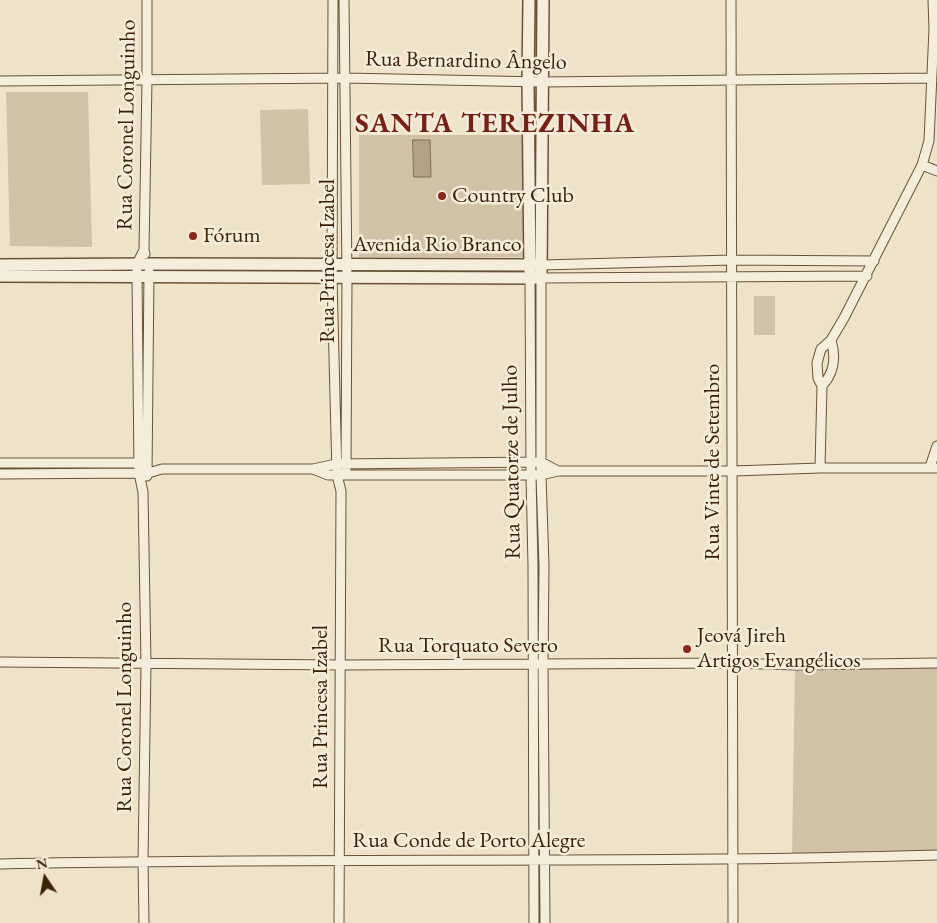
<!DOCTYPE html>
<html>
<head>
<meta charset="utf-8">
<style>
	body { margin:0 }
	#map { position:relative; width:937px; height:923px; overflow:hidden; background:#eee3c8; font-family:"EB Garamond",serif }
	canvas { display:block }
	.north { position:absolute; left:20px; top:853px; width:50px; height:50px; -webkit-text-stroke:4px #f4eddb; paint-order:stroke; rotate:348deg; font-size:14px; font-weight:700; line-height:20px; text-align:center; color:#3d2107 }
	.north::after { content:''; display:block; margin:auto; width:18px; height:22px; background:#3d2107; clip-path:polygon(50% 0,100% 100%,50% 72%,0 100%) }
</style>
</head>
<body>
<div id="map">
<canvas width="937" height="923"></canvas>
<div class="north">N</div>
</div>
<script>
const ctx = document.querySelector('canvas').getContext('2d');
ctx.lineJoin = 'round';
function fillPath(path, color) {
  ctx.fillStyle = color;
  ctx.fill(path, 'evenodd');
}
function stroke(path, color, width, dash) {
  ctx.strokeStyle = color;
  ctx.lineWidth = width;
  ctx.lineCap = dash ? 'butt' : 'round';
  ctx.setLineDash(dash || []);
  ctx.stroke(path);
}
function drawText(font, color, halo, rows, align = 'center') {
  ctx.font = font + ' "EB Garamond",serif';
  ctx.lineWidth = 5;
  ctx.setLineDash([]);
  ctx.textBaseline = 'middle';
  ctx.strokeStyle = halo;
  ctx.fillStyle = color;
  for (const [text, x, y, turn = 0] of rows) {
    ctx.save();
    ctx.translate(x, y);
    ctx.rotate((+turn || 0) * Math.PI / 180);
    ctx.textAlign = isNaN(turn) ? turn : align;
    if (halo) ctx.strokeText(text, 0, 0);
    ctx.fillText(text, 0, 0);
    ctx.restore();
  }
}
fillPath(new Path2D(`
	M6 92H88L92 247 10 246Z
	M308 109 310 184 262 185 260 110Z
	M359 135H524V257H359Z
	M754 296H775V335H754Z
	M937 663V855L792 859 795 665Z`), '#d0c2a7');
const water = new Path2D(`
	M413 140H430L431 177H414Z`);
fillPath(water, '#b2a186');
stroke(water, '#836e53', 1);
const minor = new Path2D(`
	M333 0 332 278 337 475 341 491 339 923
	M344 0 347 278 346 470
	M731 0 733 923
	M0 81 345 78 543 82 931 78
	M922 165 937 171
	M144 250 137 264V275L139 473 143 492 146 664 143 861 144 923
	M145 254 144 250 147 80V0
	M541 265 732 260 874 261
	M530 278 531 475 533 566 534 923
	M822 386C835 372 836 357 831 340
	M0 463H143
	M930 467 937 446
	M820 468 822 386 818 378 817 363 821 349 831 340 844 318 922 165 929 141 934 29 933 0
	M313 469 328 475H541L558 471H733L820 468H937
	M0 474 139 473H148L162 469H313L336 464 541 462 558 471
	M147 476 149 272
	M0 662 340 665 732 663 795 665 937 663
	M0 864C312 857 625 864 937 855
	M545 923 543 665 544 566 541 475V278L867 276`);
const tertiary = new Path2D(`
	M529 0 528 82 530 271
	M0 265 148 264 541 265
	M0 276 541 278 543 0`);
stroke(minor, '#695237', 11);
stroke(tertiary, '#695237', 14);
stroke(minor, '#f4eddb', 9);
stroke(tertiary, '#f4eddb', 11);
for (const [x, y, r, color] of [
	[442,196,5,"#8f2418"],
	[193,236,5,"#8f2418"],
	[687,649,5,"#8f2418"]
]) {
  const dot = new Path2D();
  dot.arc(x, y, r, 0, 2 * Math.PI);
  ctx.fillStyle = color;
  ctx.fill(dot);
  stroke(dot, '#f4eddb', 2);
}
drawText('22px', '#3d2107', '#f4eddb', [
	["Rua Bernardino Ângelo",466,61,1],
	["Rua Coronel Longuinho",127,125,-89],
	["Avenida Rio Branco",437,245],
	["Rua Princesa Izabel",328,261,-90],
	["Rua Quatorze de Julho",512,462,-91],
	["Rua Vinte de Setembro",713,462,-90],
	["Rua Torquato Severo",468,646],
	["Rua Coronel Longuinho",125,707,-90],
	["Rua Princesa Izabel",321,707,-90],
	["Rua Conde de Porto Alegre",469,841]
]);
drawText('22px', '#3d2107', '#f4eddb', [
	["Country Club",452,196],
	["Fórum",203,236],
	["Jeová Jireh",697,636],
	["Artigos Evangélicos",697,661]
], 'left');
ctx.letterSpacing = '1px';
drawText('bold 28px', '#7a1f14', '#f4eddb', [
	["SANTA TEREZINHA",495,124]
]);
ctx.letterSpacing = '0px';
</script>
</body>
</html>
